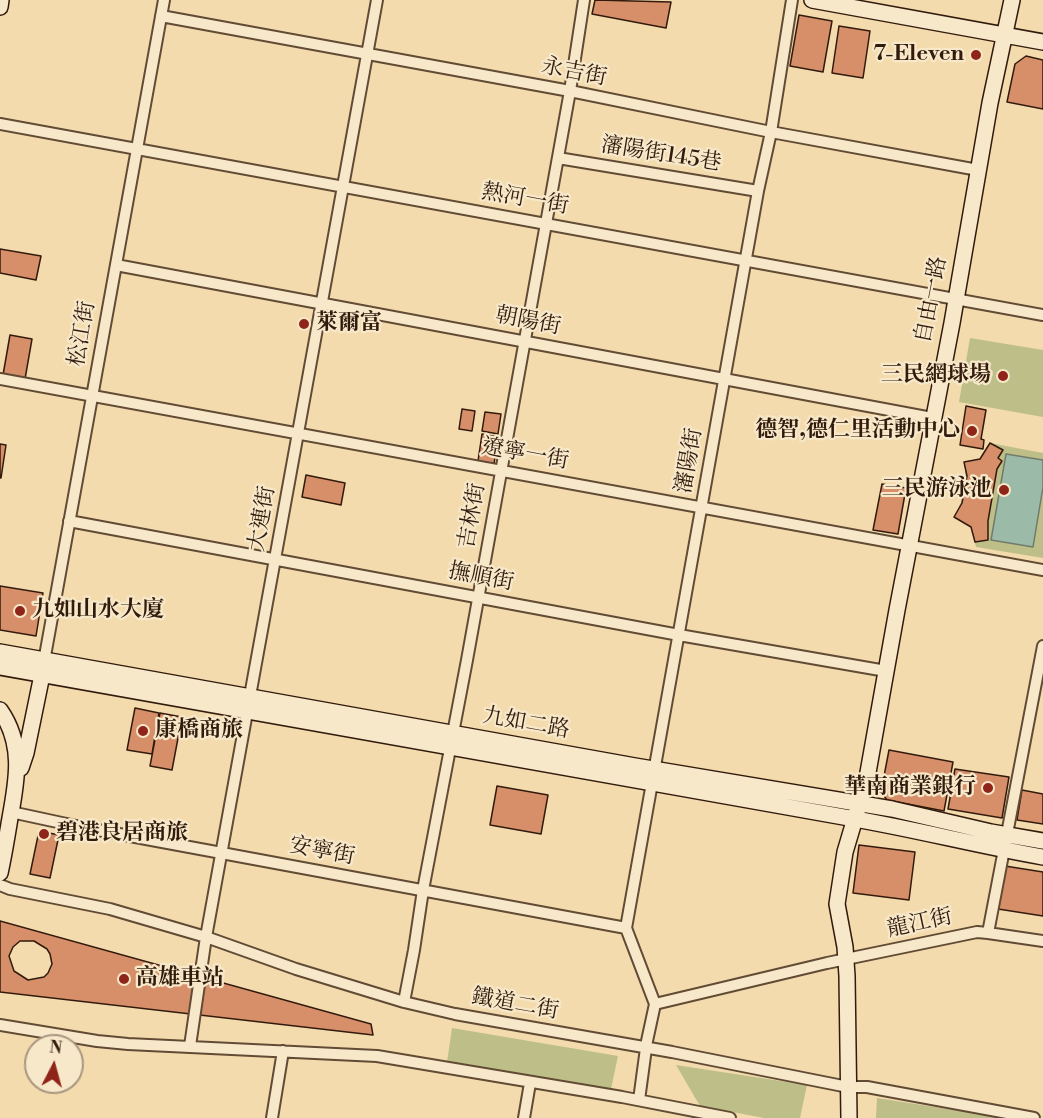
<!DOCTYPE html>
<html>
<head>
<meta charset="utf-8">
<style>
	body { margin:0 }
	#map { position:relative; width:1043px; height:1118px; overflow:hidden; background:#f3dbae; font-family:"Libre Bodoni",serif }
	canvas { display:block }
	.north { position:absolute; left:24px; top:1034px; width:60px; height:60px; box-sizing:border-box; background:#f7e8ca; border:2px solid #a8967e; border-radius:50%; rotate:6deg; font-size:16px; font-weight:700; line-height:24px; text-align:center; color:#321b0d }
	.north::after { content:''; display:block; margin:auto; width:21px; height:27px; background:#8f2418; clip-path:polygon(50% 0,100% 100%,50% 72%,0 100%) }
</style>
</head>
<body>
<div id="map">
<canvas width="1043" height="1118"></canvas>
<div class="north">N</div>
</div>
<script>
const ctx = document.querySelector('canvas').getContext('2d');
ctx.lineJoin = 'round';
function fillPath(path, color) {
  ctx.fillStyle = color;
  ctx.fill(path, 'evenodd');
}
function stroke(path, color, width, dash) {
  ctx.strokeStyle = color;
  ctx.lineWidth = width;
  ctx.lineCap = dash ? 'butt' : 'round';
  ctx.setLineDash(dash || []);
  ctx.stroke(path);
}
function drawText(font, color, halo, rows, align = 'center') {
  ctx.font = font + ' "Libre Bodoni","Noto Serif TC",serif';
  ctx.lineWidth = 4.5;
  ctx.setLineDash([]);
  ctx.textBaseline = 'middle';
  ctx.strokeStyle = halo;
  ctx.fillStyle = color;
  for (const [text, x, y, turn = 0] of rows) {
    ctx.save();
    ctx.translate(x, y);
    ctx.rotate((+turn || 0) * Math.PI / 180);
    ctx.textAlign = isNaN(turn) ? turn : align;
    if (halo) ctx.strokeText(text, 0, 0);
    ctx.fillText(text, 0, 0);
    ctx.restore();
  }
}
fillPath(new Path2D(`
	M970 338 1043 350V417L959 402Z
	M990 443 1043 453V558L976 547 971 527 954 517C964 499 968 482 964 462L980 459Z
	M452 1028 618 1056 611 1089 447 1062Z
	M676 1065 807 1085 800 1118H764L700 1106Z
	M877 1098 1006 1118H876Z`), '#bebf88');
const water = new Path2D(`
	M1006 454 1043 460V487L1033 547 991 540Z`);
fillPath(water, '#9bbba8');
stroke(water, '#717b6a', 1.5);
const building = new Path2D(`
	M595 0 671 2 666 28 592 14Z
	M799 15 832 21 823 72 790 66Z
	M839 26 870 31 863 78 832 73Z
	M1026 56 1043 60V109L1007 102 1015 64Z
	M0 249 41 256 36 280 0 273Z
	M10 335 32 339 25 379 3 375Z
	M966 406 986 410 981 439 984 440 983 449 960 445Z
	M462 409 475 411 472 431 459 429Z
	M485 412 501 414 498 434 482 431Z
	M482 434 498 437 494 464 478 461Z
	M990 443 1003 450 998 458 1002 461 997 469 988 521V540L975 542 971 527 954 517 962 503 967 476 964 462 980 459Z
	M0 444 6 445 1 478H0Z
	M306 475 345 483 341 505 302 497Z
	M882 484 906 488 898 534 873 530Z
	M0 586 43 593 36 636 0 630Z
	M135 708 159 713 152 754 127 750Z
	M160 713 182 717 172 770 150 766Z
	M889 750 953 762 944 811 887 800 881 792Z
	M955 769 1009 777 1002 818 948 809Z
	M497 786 548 795 541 834 490 825Z
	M1022 790 1043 794V824L1017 820Z
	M39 831 59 835 50 878 30 874Z
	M859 845 915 852 909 900 853 893Z
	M1005 866 1043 872V916L998 909Z
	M0 921 371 1024 373 1035 0 992ZM20 941H34L47 949 50 954 52 964 48 973 44 977 28 980 14 971 9 956 13 947Z`);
fillPath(building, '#d78f6a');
stroke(building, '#321b0d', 1.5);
const street = new Path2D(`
	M161 16 570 91 771 132 978 170
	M0 124 1043 315
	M558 158 758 191
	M116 265 932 418
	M0 379 1043 570
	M69 521 679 635 886 671
	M43 667 164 0
	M11 812 76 826 626 928
	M0 885 10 889 110 909 206 937 296 969 404 1002 455 1014 672 1052 848 1087H867L1034 1118
	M626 928 758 191 771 132 792 0
	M626 928 655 1004 827 963 977 932 988 933 1043 646
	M988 933 1043 941
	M404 1002 414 950 423 890 467 660 570 91 584 0
	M0 1025 97 1041 128 1044 377 1056 622 1097 730 1118
	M190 1046 206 937 377 0
	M639 1100 647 1041 655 1004
	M272 1118 283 1051
	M524 1118 530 1083`);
const secondary = new Path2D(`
	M812 0 1043 42
	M0 7 1 0
	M0 652 635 766 892 809 991 832 1043 841
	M0 667C285 720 570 771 855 819 918 830 980 846 1043 857
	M0 710C24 744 17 780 10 818 7 836 4 855 0 873
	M21 768 26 753 42 675
	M849 1118 847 976 845 947 837 904 845 852 867 778 897 610 952 323 990 103 1012 0`);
stroke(street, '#624b35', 14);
stroke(secondary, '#321b0d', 18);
stroke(street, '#f7e8ca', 10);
stroke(secondary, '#f7e8ca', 15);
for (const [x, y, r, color] of [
	[976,55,6,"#8f2418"],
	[304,324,6,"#8f2418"],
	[1003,376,6,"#8f2418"],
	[972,431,6,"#8f2418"],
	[1004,490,6,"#8f2418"],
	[20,611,6,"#8f2418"],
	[143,731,6,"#8f2418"],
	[988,788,6,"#8f2418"],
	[44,834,6,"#8f2418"],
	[124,979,6,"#8f2418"]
]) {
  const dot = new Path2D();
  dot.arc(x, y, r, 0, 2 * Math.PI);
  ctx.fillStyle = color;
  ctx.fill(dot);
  stroke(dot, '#f7e8ca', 2);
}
drawText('bold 22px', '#321b0d', '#f7e8ca', [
	["7-Eleven",964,55],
	["萊爾富",316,324,"left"],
	["三民網球場",991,376],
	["德智,德仁里活動中心",960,431],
	["三民游泳池",992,490],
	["九如山水大廈",32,611,"left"],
	["康橋商旅",155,731,"left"],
	["華南商業銀行",976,788],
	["碧港良居商旅",56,834,"left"],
	["高雄車站",136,979,"left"]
], 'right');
drawText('22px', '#321b0d', '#f7e8ca', [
	["永吉街",574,73,11],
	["瀋陽街145巷",661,155,9],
	["熱河一街",525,200,10],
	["自由一路",932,300,-79],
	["朝陽街",528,322,11],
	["松江街",83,334,-80],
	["遼寧一街",525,455,10],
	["瀋陽街",690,461,-80],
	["吉林街",473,516,-80],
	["大連街",263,519,-80],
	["撫順街",481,578,11],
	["九如二路",526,724,10],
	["安寧街",322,852,11],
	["龍江街",920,924,-12],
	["鐵道二街",515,1005,10]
]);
</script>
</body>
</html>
